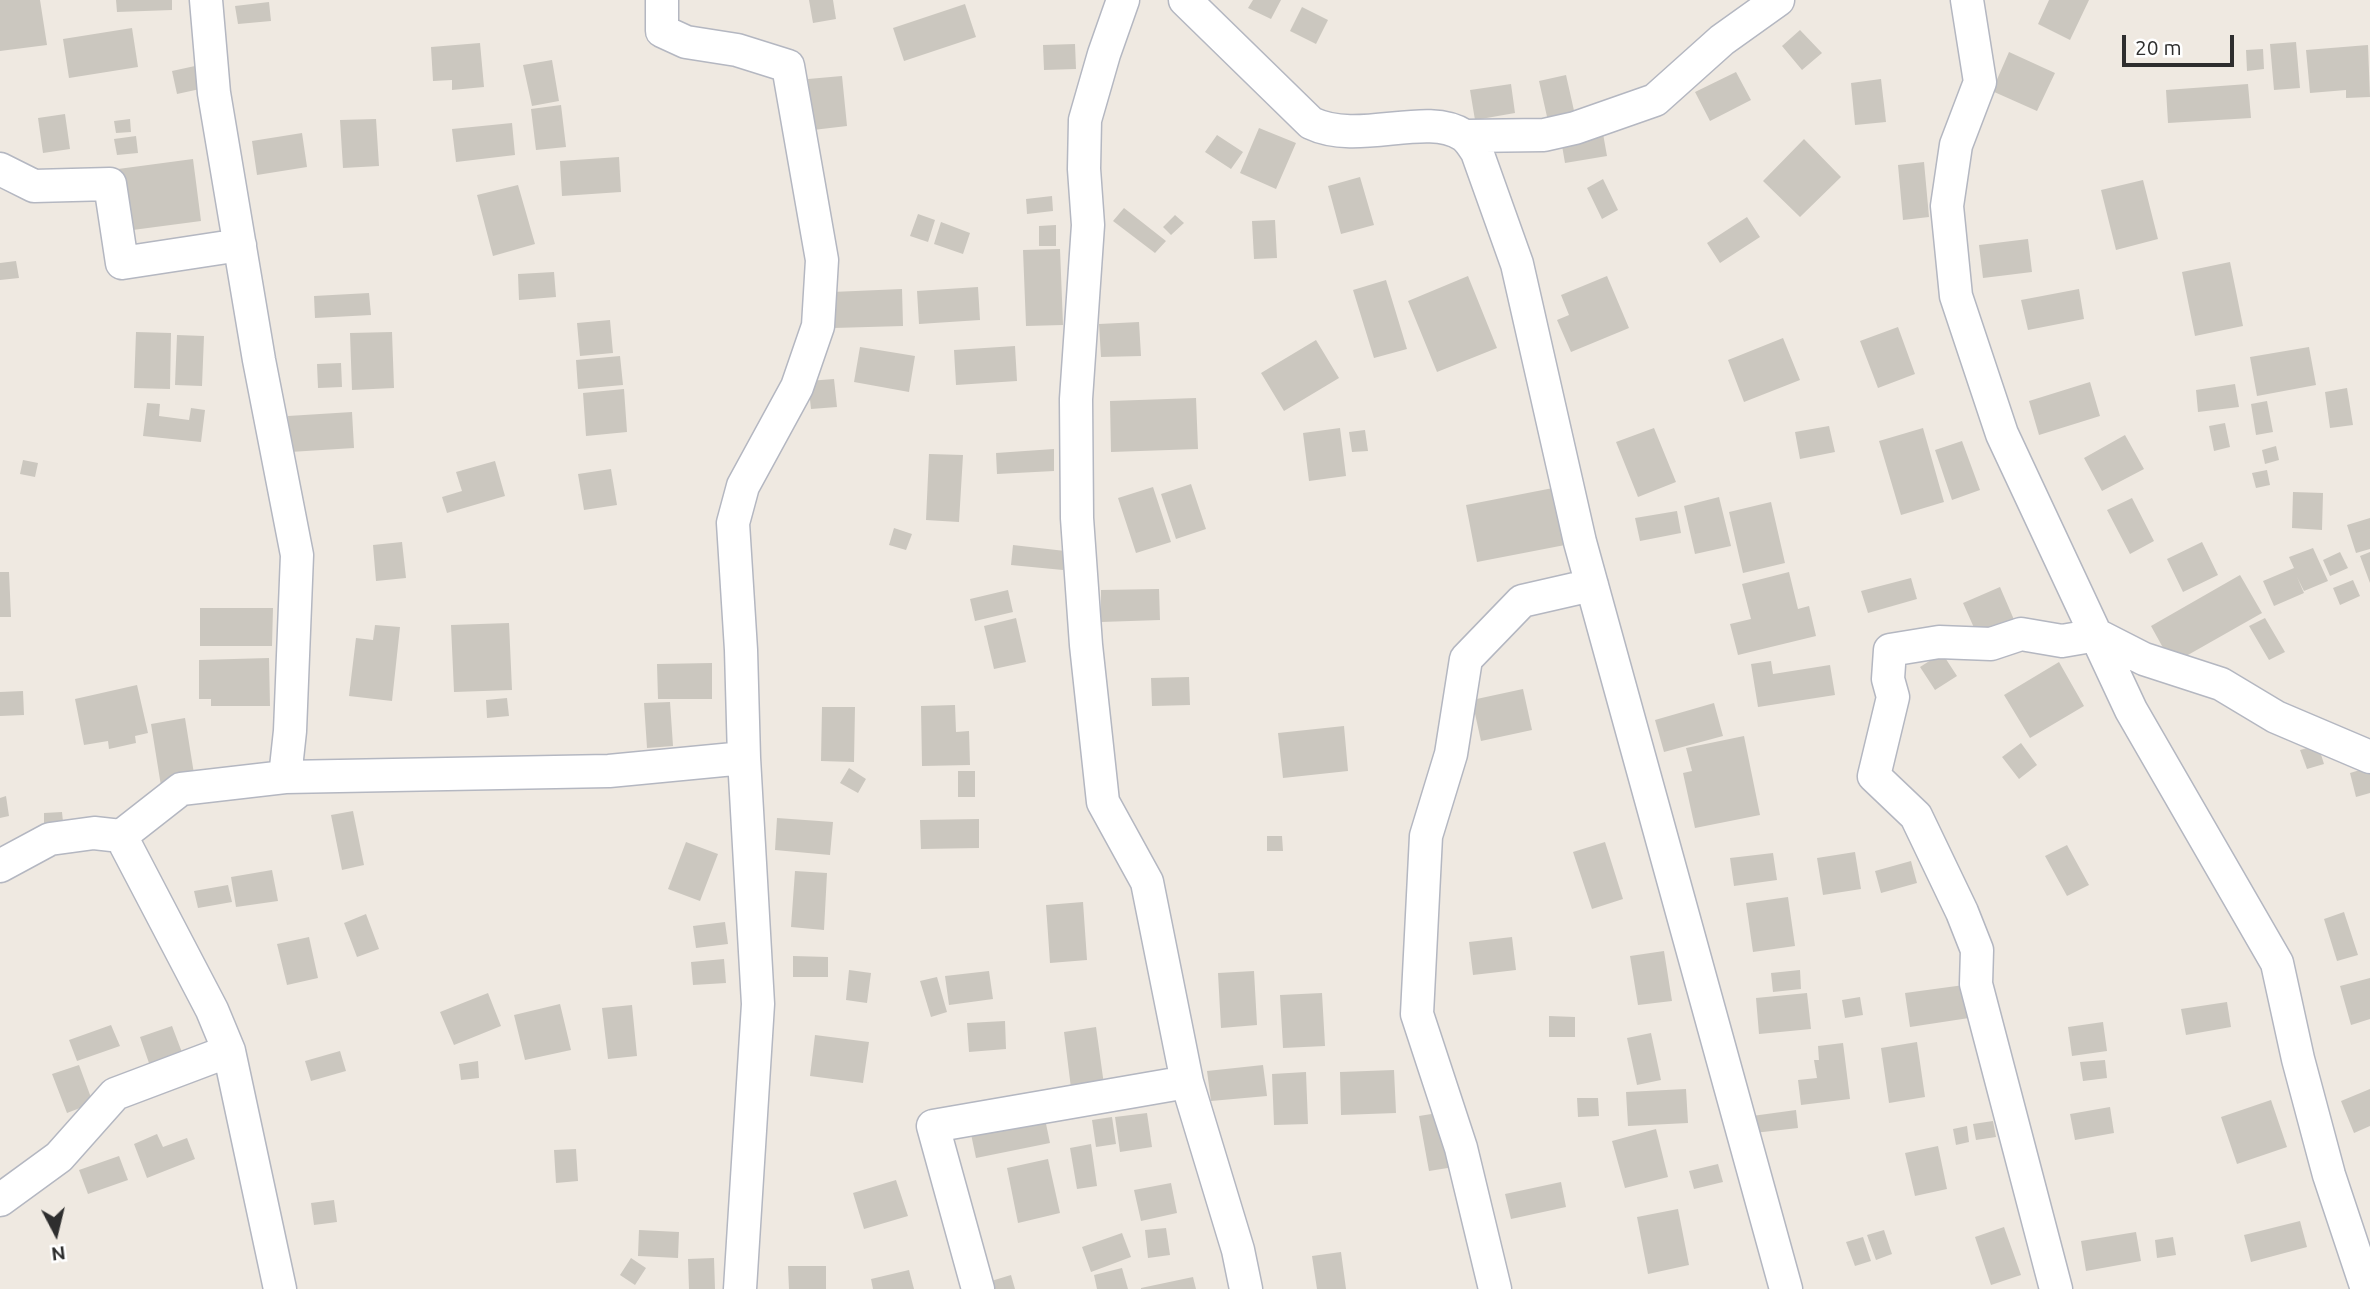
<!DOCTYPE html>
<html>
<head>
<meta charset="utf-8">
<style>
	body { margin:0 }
	#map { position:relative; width:2370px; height:1289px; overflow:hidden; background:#efe9e1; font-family:Ubuntu,sans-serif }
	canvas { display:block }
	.north { position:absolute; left:21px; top:1198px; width:70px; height:70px; -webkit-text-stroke:5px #fff; paint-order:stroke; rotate:173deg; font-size:19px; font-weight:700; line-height:28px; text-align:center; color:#2e2e2e }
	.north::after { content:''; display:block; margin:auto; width:24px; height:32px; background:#2e2e2e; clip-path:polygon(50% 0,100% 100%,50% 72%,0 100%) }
	.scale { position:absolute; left:2122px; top:35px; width:112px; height:32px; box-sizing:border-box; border:4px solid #2e2e2e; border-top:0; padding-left:9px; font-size:21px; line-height:24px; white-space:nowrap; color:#2e2e2e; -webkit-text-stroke:5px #fff; paint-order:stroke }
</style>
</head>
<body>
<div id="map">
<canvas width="2370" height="1289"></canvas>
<div class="north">N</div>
<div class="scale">20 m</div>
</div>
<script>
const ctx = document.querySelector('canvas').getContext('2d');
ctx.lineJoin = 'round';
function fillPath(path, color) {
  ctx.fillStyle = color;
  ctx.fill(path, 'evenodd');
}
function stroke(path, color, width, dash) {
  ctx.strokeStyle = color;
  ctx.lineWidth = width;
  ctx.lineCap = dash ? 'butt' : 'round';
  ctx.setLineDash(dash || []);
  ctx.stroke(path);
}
fillPath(new Path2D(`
	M0 0H40L47 45 0 51Z
	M116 0H172V10L117 12Z
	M809 0H833L836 19 813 23Z
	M1253 0H1281L1271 19 1248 8Z
	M2049 0H2089L2070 40 2038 24Z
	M269 2 271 21 238 24 235 6Z
	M965 4 976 37 904 61 893 28Z
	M1302 7 1328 20 1316 44 1290 31Z
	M132 28 138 67 69 78 63 39Z
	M1800 30 1822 53 1802 70 1782 46Z
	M2296 42 2300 88 2274 90 2270 44Z
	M480 43 484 87 452 90V80L433 81 431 47Z
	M1075 44 1076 69 1044 70 1043 45Z
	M2368 45 2370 97 2346 98V90L2310 93 2306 50Z
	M2263 49 2264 69 2247 71 2246 50Z
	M2009 52 2055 73 2037 111 1992 91Z
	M552 60 559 101 532 106 523 65Z
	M195 66 200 89 177 94 172 71Z
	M1736 72 1751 100 1710 121 1695 92Z
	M1566 75 1577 124 1550 130 1539 81Z
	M842 76 847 126 813 130 808 79Z
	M1881 79 1886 122 1855 125 1851 83Z
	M1511 84 1515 113 1475 120 1470 90Z
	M2248 84 2251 118 2168 123 2166 90Z
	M561 105 566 147 536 150 531 109Z
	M65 114 70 149 43 153 38 118Z
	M130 119 131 132 116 133 114 121Z
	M376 119 379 166 343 168 340 120Z
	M512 123 515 155 456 162 452 129Z
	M1259 128 1296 143 1276 189 1240 173Z
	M1602 128 1607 156 1565 163 1560 134Z
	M302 133 307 167 257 175 252 141Z
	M1217 135 1243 152 1231 169 1205 152Z
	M136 136 138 153 117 155 114 139Z
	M1804 139 1841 177 1800 217 1763 181Z
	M619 157 621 192 562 196 560 161Z
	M193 159 201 221 125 231 118 169Z
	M1924 162 1929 217 1903 220 1898 165Z
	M1360 177 1374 225 1341 234 1328 186Z
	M1603 179 1618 210 1602 219 1587 188Z
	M2143 180 2158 239 2116 250 2101 190Z
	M518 185 535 244 493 256 477 195Z
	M1052 196 1053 211 1027 214 1026 199Z
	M1124 208 1166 241 1155 253 1113 221Z
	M918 214 935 220 928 242 910 236Z
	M1175 215 1184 223 1171 235 1163 227Z
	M1747 217 1760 237 1720 263 1707 243Z
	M1275 220 1277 258 1254 259 1252 221Z
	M941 222 970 233 963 254 934 244Z
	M1056 225V246H1039V226Z
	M2028 239 2032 272 1983 278 1979 245Z
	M1060 249 1063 325 1026 326 1023 250Z
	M16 261 19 278 0 280V263Z
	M2230 262 2243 326 2195 336 2182 272Z
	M554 272 556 297 519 300 518 274Z
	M1468 276 1497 348 1437 372 1408 301Z
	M1607 276 1629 328 1571 352 1557 320 1569 315 1561 295Z
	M1386 280 1407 349 1374 358 1353 290Z
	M978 287 980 320 919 324 917 291Z
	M902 289 903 326 833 328 832 292Z
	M2079 289 2084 319 2028 330 2021 300Z
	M369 293 371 315 315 318 314 296Z
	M610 320 613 353 580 356 577 323Z
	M1139 322 1141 356 1101 357 1099 324Z
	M1898 327 1915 374 1878 388 1860 341Z
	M136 332 171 333 170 389 134 388Z
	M392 332 394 388 352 390 350 333Z
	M177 335 204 336 202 386 175 385Z
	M1783 338 1800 380 1744 402 1728 360Z
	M1316 340 1339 378 1284 411 1261 373Z
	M1015 346 1017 381 956 385 954 350Z
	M860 347 915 356 909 392 854 382Z
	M2309 347 2316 385 2257 396 2250 357Z
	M620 356 623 385 578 389 576 360Z
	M341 363 342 387 318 388 317 364Z
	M834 379 837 407 811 409 808 381Z
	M2090 382 2100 416 2039 435 2029 401Z
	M2235 384 2239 407 2198 412 2196 390Z
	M2347 388 2353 425 2330 428 2325 392Z
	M624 389 627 432 586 436 583 393Z
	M1196 398 1198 449 1111 452 1110 401Z
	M2267 401 2273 432 2256 435 2251 404Z
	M147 403 160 404 159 416 189 420 191 408 205 410 201 442 143 436Z
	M352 412 354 448 290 452 288 416Z
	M2225 423 2230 447 2214 451 2209 426Z
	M1829 426 1835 452 1800 459 1795 432Z
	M1340 428 1346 476 1309 481 1303 433Z
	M1654 428 1676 482 1638 497 1616 442Z
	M1923 428 1944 502 1901 515 1879 441Z
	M1365 430 1368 451 1352 452 1349 432Z
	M2125 435 2144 469 2102 491 2084 458Z
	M1962 441 1980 490 1952 500 1935 450Z
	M2276 446 2279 460 2265 464 2262 450Z
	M1054 449V471L997 474 996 453Z
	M929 454 963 455 959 522 926 520Z
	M23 460 38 463 35 477 20 474Z
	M495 461 505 496 447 513 442 497 462 491 456 472Z
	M611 469 617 505 584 510 578 474Z
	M2267 470 2270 485 2256 488 2252 473Z
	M1191 484 1206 529 1176 539 1161 494Z
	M1153 487 1171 542 1136 553 1118 498Z
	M1553 488 1565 545 1477 562 1466 505Z
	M2293 492 2323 493 2322 530 2292 528Z
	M1719 497 1731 546 1695 554 1684 506Z
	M2132 498 2154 541 2130 554 2107 510Z
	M1771 502 1785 563 1743 573 1729 512Z
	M1677 511 1681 533 1640 541 1635 518Z
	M2370 518V549L2356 553 2347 525Z
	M894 528 912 534 906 550 889 545Z
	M402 542 406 578 376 581 373 545Z
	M2202 542 2218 575 2183 592 2167 559Z
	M1013 545 1065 551 1063 570 1011 565Z
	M2313 548 2328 581 2304 591 2297 577 2304 593 2274 606 2263 581 2294 568 2289 557Z
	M2340 552 2348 568 2330 576 2323 560Z
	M2370 552V583L2360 556Z
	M0 572H9L11 617H0Z
	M1789 572 1798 609 1809 606 1816 636 1738 655 1730 624 1751 619 1742 584Z
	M2240 575 2262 613 2172 664 2151 626Z
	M1911 578 1917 599 1868 613 1861 591Z
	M2353 580 2360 596 2340 605 2333 588Z
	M2000 587 2015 622 1979 639 1963 603Z
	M1159 589 1160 620 1101 622V590Z
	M1008 590 1013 612 975 621 970 599Z
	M200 608H273L272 646H200Z
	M1016 618 1026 662 994 669 984 626Z
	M2265 618 2285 652 2269 660 2249 626Z
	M509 623 512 690 454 692 451 625Z
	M375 625 400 627 392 701 349 696 356 638 373 640Z
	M1942 653 1957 676 1935 690 1920 667Z
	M269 658 270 706H211V699H199V660Z
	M1771 661 1773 674 1830 665 1835 695 1758 707 1751 664Z
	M2059 662 2084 706 2030 738 2004 695Z
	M712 663V699H658L657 664Z
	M1189 677 1190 705 1152 706 1151 678Z
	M137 685 148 733 135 736 136 743 109 749 108 741 84 745 75 699Z
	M1523 689 1532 730 1481 741 1472 700Z
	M23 691 24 715 0 716V692Z
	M507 698 509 716 487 718 486 700Z
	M670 702 673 746 647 748 644 703Z
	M1714 703 1723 736 1664 752 1655 720Z
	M955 705 956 732 969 731 970 765 922 766 921 706Z
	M822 707H855L854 762 821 761Z
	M185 718 195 780 161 786 151 724Z
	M1344 726 1348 771 1283 778 1278 733Z
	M1744 736 1760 815 1695 828 1683 773 1692 771 1686 748Z
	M2021 743 2037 765 2019 779 2002 757Z
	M2318 745 2324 764 2307 769 2300 750Z
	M2370 767V793L2356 797 2350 773Z
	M849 768 866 779 858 793 840 783Z
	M958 771H975V797H958Z
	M6 796 9 816 0 818V798Z
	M353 811 364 865 342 870 331 815Z
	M62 812 63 822 44 823V813Z
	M777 818 833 822 830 855 775 850Z
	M979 819V848L921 849 920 820Z
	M1267 836H1282L1283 851H1267Z
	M686 842 718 854 700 901 668 889Z
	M1605 842 1623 899 1592 909 1573 852Z
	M2067 845 2089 885 2067 896 2045 856Z
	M1855 852 1861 889 1823 895 1817 858Z
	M1773 853 1777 880 1734 886 1730 858Z
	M1911 861 1917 883 1881 893 1875 871Z
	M272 870 278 901 236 907 231 877Z
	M795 871 827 873 824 930 791 927Z
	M228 885 232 902 198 908 194 891Z
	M1788 897 1795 946 1753 952 1746 903Z
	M1083 902 1087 960 1050 963 1046 905Z
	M2344 912 2358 955 2337 961 2324 919Z
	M366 914 379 949 357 957 344 923Z
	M725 922 728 944 696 948 693 926Z
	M309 937 318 978 287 985 277 944Z
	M1512 937 1516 970 1473 975 1469 942Z
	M1664 951 1672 1001 1638 1005 1630 956Z
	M793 956 828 957V977H793Z
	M724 959 726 983 693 985 691 962Z
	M849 970 871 973 867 1003 846 1000Z
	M1800 970 1801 989 1773 992 1771 973Z
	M989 971 993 999 949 1005 945 976Z
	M1254 971 1257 1025 1221 1028 1218 973Z
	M937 977 947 1012 931 1017 920 981Z
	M2370 978V1019L2351 1025 2340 986Z
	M1964 985 1969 1018 1910 1027 1905 993Z
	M488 993 501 1026 454 1045 440 1012Z
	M1322 993 1325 1046 1283 1048 1280 995Z
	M1807 993 1811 1029 1759 1034 1756 998Z
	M1860 997 1863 1015 1845 1018 1842 1000Z
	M2227 1002 2231 1027 2186 1035 2181 1009Z
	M560 1004 571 1050 525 1060 514 1015Z
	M632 1005 637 1056 608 1059 602 1008Z
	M1549 1016 1575 1017V1037H1549Z
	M1005 1021 1006 1049 969 1052 967 1023Z
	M2103 1022 2107 1051 2072 1056 2068 1027Z
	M111 1025 120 1046 77 1061 69 1040Z
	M172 1026 183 1055 150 1066 140 1037Z
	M1096 1027 1105 1092 1072 1096 1064 1032Z
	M1651 1033 1661 1080 1637 1085 1627 1038Z
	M815 1035 869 1042 863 1083 810 1076Z
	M1917 1042 1925 1097 1889 1103 1881 1048Z
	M1843 1043 1850 1099 1801 1105 1798 1080 1817 1078 1814 1060H1819L1818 1046Z
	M340 1051 346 1071 311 1081 305 1061Z
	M2105 1060 2107 1078 2083 1081 2080 1062Z
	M478 1061 479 1078 461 1080 459 1064Z
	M79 1065 93 1103 67 1113 52 1074Z
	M1263 1065 1267 1096 1211 1101 1207 1071Z
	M1394 1070 1396 1113 1341 1115 1340 1072Z
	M1306 1072 1308 1124 1274 1125 1272 1074Z
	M1686 1089 1688 1123 1628 1126 1626 1092Z
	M2370 1089V1126L2354 1133 2341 1101Z
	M1577 1098H1598L1599 1116 1578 1117Z
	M2271 1100 2287 1147 2237 1164 2221 1117Z
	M2110 1107 2114 1133 2075 1140 2070 1114Z
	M1796 1110 1798 1128 1754 1133 1752 1116Z
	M1444 1112 1454 1167 1429 1171 1419 1116Z
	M1147 1113 1152 1147 1120 1152 1115 1117Z
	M1112 1117 1116 1144 1096 1147 1092 1120Z
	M1045 1119 1050 1143 976 1158 971 1134Z
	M1993 1121 1996 1137 1976 1140 1973 1124Z
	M1967 1126 1969 1142 1956 1145 1953 1129Z
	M1656 1129 1668 1177 1625 1188 1612 1141Z
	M157 1134 163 1147 187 1138 195 1159 147 1178 134 1144Z
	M1091 1144 1097 1186 1077 1189 1070 1148Z
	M1938 1146 1947 1189 1915 1196 1905 1153Z
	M576 1149 578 1181 556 1183 554 1150Z
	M119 1156 128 1180 88 1194 79 1170Z
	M1048 1159 1060 1213 1018 1223 1007 1168Z
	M1718 1164 1723 1182 1694 1189 1689 1171Z
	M896 1180 908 1216 864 1229 853 1193Z
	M1561 1182 1566 1207 1511 1219 1505 1194Z
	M1171 1183 1177 1213 1141 1221 1134 1190Z
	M334 1200 337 1222 314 1225 311 1203Z
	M1678 1209 1689 1265 1648 1274 1637 1217Z
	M2300 1221 2307 1247 2251 1262 2244 1235Z
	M2004 1227 2021 1275 1991 1285 1975 1237Z
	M1166 1228 1170 1255 1148 1258 1145 1230Z
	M639 1230 679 1232 678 1258 638 1256Z
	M1884 1230 1892 1254 1876 1260 1867 1235Z
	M2136 1232 2141 1261 2086 1271 2081 1241Z
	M1122 1233 1131 1257 1091 1272 1082 1247Z
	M1863 1237 1871 1261 1855 1266 1846 1242Z
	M2173 1237 2176 1255 2157 1258 2155 1240Z
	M1341 1252 1346 1289H1317L1312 1256Z
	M631 1258 646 1268 635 1285 620 1275Z
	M714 1258 715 1289H689L688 1259Z
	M788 1266H826V1289H789Z
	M1122 1268 1128 1289H1097L1094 1275Z
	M909 1270 914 1289H873L871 1279Z
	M1011 1275 1015 1289H990L988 1282Z
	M1193 1277 1196 1289H1141V1288Z`), '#cbc7bf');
const minor = new Path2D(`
	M206 0 214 93 259 360 297 555 290 731 285 777
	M662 0V31L686 42 737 50 788 66 822 260 818 326 797 387 743 486 733 523 741 650 744 758 758 1004 740 1289
	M1123 0 1104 54 1085 120 1084 169 1088 225 1076 399 1077 518 1086 645 1103 802 1147 882 1187 1082 1238 1250 1246 1289
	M1185 0 1311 123C1359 146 1426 111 1463 135 1469 139 1473 146 1477 152L1517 264 1580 542 1786 1289
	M1967 0 1980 82 1956 145 1947 206 1956 296 2002 434 2131 710 2277 963 2298 1059 2329 1175 2367 1289
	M1466 136 1544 135 1575 128 1655 100 1722 40 1778 0
	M0 169 34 186 110 184 122 263 240 245
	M121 836 212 1010 229 1051 280 1289
	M0 866 50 839 94 833 121 836 181 789 285 777 609 771 744 758
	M0 1200 59 1157 115 1094 229 1051
	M978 1289 933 1126 1187 1082
	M1495 1289 1461 1148 1417 1014 1426 836 1451 754 1466 659 1522 601 1592 585
	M2056 1289 1976 984 1977 950 1962 912 1916 816 1874 776 1893 697 1888 679 1890 650 1939 642 1991 644 2021 634 2062 641 2097 635 2144 659 2221 684 2276 717 2370 757`);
stroke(minor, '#b4b7c1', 35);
stroke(minor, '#fff', 32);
</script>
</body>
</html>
